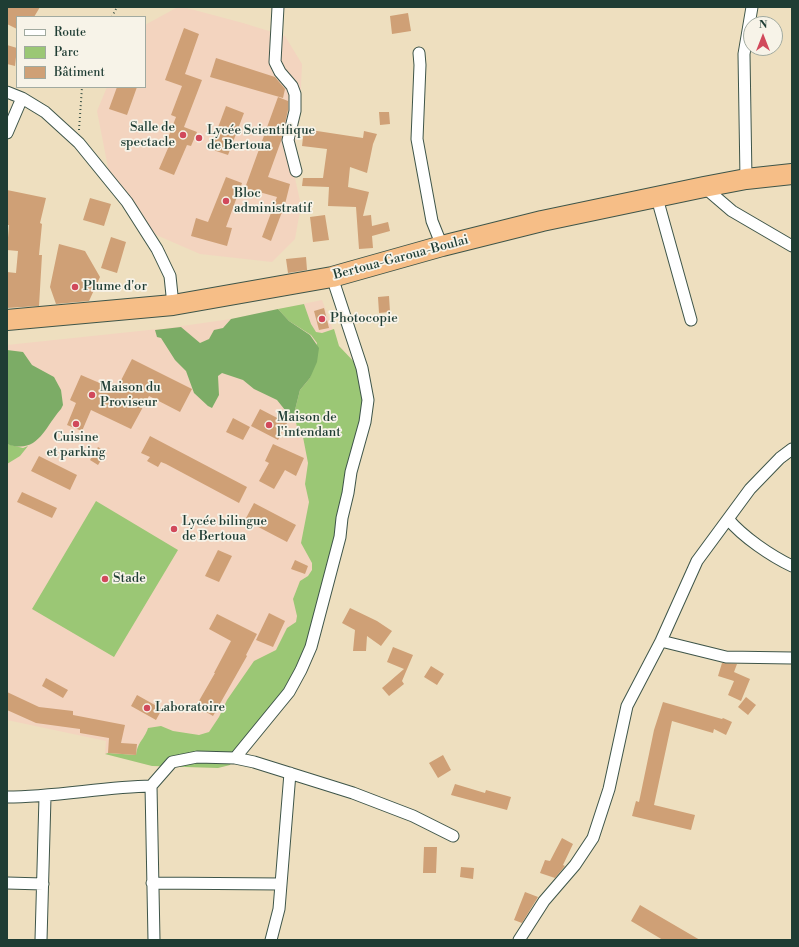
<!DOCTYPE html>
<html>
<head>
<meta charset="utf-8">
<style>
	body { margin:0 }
	#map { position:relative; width:799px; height:947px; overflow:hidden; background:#eedfbf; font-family:"Libre Bodoni",serif }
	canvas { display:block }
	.frame { position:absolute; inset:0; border:8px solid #1f3d34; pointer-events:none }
	.legend { position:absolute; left:16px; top:16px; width:130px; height:72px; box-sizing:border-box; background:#f7f3e8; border:1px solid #a1aaa0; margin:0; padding:5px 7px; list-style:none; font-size:12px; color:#1f3d34 }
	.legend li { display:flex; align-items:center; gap:8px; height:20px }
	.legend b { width:20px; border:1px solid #a1aaa0 }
	.north { position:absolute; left:743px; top:16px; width:40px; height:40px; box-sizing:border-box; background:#f7f3e8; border:1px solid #a1aaa0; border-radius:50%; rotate:0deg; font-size:11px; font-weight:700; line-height:16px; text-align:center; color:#1f3d34 }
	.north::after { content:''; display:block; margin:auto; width:14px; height:18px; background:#d1495b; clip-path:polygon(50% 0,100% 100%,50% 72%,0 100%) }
</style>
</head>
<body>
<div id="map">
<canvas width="799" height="947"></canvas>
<div class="frame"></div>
<ul class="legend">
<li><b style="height:5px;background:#fff"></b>Route</li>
<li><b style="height:11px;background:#9bc775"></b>Parc</li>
<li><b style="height:11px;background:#cfa076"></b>Bâtiment</li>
</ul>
<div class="north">N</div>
</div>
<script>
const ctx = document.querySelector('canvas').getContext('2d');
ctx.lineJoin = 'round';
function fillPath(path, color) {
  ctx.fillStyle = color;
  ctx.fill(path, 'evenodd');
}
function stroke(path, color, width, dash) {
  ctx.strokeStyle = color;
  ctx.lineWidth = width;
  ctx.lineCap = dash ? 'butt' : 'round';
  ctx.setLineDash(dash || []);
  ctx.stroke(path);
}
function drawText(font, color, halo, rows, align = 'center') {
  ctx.font = font + ' "Libre Bodoni",serif';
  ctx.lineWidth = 3.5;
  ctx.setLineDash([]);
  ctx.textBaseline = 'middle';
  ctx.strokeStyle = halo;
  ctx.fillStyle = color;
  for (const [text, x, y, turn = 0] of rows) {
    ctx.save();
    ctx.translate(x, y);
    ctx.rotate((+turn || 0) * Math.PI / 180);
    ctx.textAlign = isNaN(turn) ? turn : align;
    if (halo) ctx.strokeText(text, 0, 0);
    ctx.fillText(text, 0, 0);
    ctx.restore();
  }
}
fillPath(new Path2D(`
	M178 7H183L243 23 285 36 302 64 300 109 292 165 301 205 295 239 272 262 200 254 154 234 112 188 97 111 107 87H145V25Z
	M322 300 339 346 357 365 334 552 242 746 230 765 218 768 152 766 105 754 106 741 7 720V345L168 328 231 319Z`), '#f3d4bf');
fillPath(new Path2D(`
	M304 304 311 324 316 332 322 333 334 329 339 346 357 365 366 401 346 505 309 649 292 686 242 746 230 765 218 768 152 766 105 754 108 753 136 755C138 741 144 740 148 728L161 726 173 731 199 735 209 732 219 717 227 700 254 661 276 650 287 628 296 622 297 616 293 599 300 581 308 576 312 570V563L301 543 309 502 305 484 308 463 303 437 298 431 294 414 300 390 310 378 317 343 311 335 289 321 278 309Z
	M7 444 23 448 28 446 20 456 7 464Z
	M96 501 178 550 114 657 32 609Z`), '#9bc775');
fillPath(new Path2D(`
	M278 309 289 321 310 335 319 348 317 362 310 378 300 390 294 414 289 415 277 400 254 389 243 380 222 373 218 376 219 395 212 408 208 406 194 393 186 371 175 360 161 338 157 337 155 330 181 327 200 343 209 339 214 330 223 328 231 319Z
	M7 350 23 352 32 365 54 377 61 390 63 405 61 409C44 428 38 455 7 444Z`), '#7cac66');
fillPath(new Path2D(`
	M7 7H40L34 17H17V29L7 24Z
	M408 13 411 31 392 34 390 16Z
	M184 28 199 34 185 74 202 80 184 127 197 132 191 146 187 145 174 175 159 169 172 139 168 138 176 117 171 115 182 86 165 80Z
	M7 45 17 48 15 66 7 64Z
	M216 58 275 77 285 89 283 98 210 77Z
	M117 87H137L127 115 109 109Z
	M278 97 288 101V110L281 141 268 177 290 184 285 204 271 241 262 237 277 197 245 188Z
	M226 106 244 113 228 155 210 149Z
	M379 112H389L390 124 380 125Z
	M304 129 363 138 364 131 377 134 373 144 367 173 350 167 348 187 369 192 363 216 371 215 372 226 388 222 390 231 372 236 373 248 359 249 356 207 328 206 329 187 302 186 303 178H323L327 149 302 146Z
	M226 177 242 183 226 227 232 228 227 246 191 236 196 218 208 222Z
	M7 190 46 198 40 223 42 224 39 255H42L39 306 7 308V272L16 273 18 251 7 250 9 225H7Z
	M90 198 111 204 104 226 83 220Z
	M325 215 329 240 313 242 310 217Z
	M111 237 126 242 117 273 101 268Z
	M59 244 85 251 100 277 89 301 56 304 50 287Z
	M306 257 307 270 288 273 286 259Z
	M389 296 390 312 379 313 378 297Z
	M324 308 329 328 319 330 314 311Z
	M132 359 192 389 180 412 149 396 131 429 91 410 82 431 67 425 76 403 70 400 81 375 116 390Z
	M260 409 287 423 278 440 251 426Z
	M233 418 250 427 243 440 226 432Z
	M150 436 247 487 239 503 166 464 161 462 158 467 147 461 150 457 141 453Z
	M273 444 304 458 296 476 285 470 274 489 259 481 269 463 265 461Z
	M98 447 106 452 98 465 90 460Z
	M39 456 77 475 70 490 31 471Z
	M22 492 57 508 52 518 17 502Z
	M254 503 296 525 287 542 245 520Z
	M218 550 232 556 219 582 205 576Z
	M295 560 308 566 305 574 291 569Z
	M350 608 377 621 392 631 381 646 367 636 366 651H353L355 630 342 623Z
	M269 613 285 621 273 647 256 640Z
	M217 614 257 634 246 655 247 656 213 716 196 706 215 673H214L231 641 209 629Z
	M393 647 413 655 402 681 404 684 389 696 382 688 404 669 387 662Z
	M722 663 737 664 734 672 750 679 741 701 728 695 734 681 718 676Z
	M431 666 444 674 437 685 424 677Z
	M46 678 68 690 63 698 42 686Z
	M7 692 39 707 73 711V715L125 725 121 743 137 744 136 755 108 753 109 738 80 733V729L36 723 7 710Z
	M137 695 162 709 156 720 131 706Z
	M746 697 756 705 748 715 738 707Z
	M663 702 722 719 723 718 732 722 726 735 714 729 713 733 672 721 654 805 695 815 691 830 632 816 636 801 639 802 654 730Z
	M443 755 451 770 438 778 429 763Z
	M455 784 485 793 486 790 511 797 507 810 451 795Z
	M562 838 573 844 563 865 565 866 555 878 540 873 545 860 550 861Z
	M424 847H437L436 873H423Z
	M461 867 474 868 473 879 460 877Z
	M525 892 538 897 522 923 514 920Z
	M640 905 700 940H663L631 921Z`), '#cfa076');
const street = new Path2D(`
	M278 7 275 62 280 72 292 86 295 94V111L288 140 296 171
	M419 53 420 65 417 139 432 221 442 246
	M7 92 22 98 45 112 79 143 127 202 157 249 170 276 173 305
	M7 133 22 98
	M746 179 744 54 752 7
	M704 187 732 211 792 246
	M657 198 691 320
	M728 519C743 537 771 556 792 566
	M661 641 726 657 792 658
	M235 758 289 692 301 670 311 647 340 537 342 518 348 493 351 472 365 422 368 400 362 368 332 277
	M151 786 154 940
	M7 797C55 797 103 787 151 786L172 762 197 757 235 758 254 762 353 793 413 816 453 836
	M7 883 43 884
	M152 883 281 884
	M41 940 45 797
	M271 940 279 909 290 773
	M519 940 544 901 575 865 593 838 609 789 627 706 661 641 697 561 750 489 780 458 792 449`);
const highway = new Path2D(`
	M7 320 173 305 332 277 442 246 542 221 704 187 746 179 792 174`);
stroke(street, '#3e5549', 13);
stroke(highway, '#3e5549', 22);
stroke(new Path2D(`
	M112 17 117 7
	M79 130 82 87`), '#3e5549', 2, [1, 3]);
stroke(street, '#fff', 11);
stroke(highway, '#f6be87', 20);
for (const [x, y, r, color] of [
	[183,135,4,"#d1495b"],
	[199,138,4,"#d1495b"],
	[226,201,4,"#d1495b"],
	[75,287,4,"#d1495b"],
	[322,319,4,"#d1495b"],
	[92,395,4,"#d1495b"],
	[76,424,4,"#d1495b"],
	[269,425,4,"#d1495b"],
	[174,529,4,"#d1495b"],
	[105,579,4,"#d1495b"],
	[147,708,4,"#d1495b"]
]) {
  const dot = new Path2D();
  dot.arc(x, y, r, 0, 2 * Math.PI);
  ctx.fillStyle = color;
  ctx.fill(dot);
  stroke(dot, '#f7f3e8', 1.5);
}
drawText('13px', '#1f3d34', '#f7f3e8', [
	["Salle de",175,128,"right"],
	["spectacle",175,143,"right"],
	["Lycée Scientifique",207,131],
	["de Bertoua",207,146],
	["Bloc",234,194],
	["administratif",234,209],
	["Plume d'or",83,287],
	["Photocopie",330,319],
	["Maison du",100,388],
	["Proviseur",100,403],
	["Maison de",277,418],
	["l'intendant",277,433],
	["Cuisine",76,438,"center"],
	["et parking",76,453,"center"],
	["Lycée bilingue",182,522],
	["de Bertoua",182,537],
	["Stade",113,579],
	["Laboratoire",155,708]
], 'left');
drawText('13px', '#1f3d34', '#f7f3e8', [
	["Bertoua-Garoua-Boulai",401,258,-15]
]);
</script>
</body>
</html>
